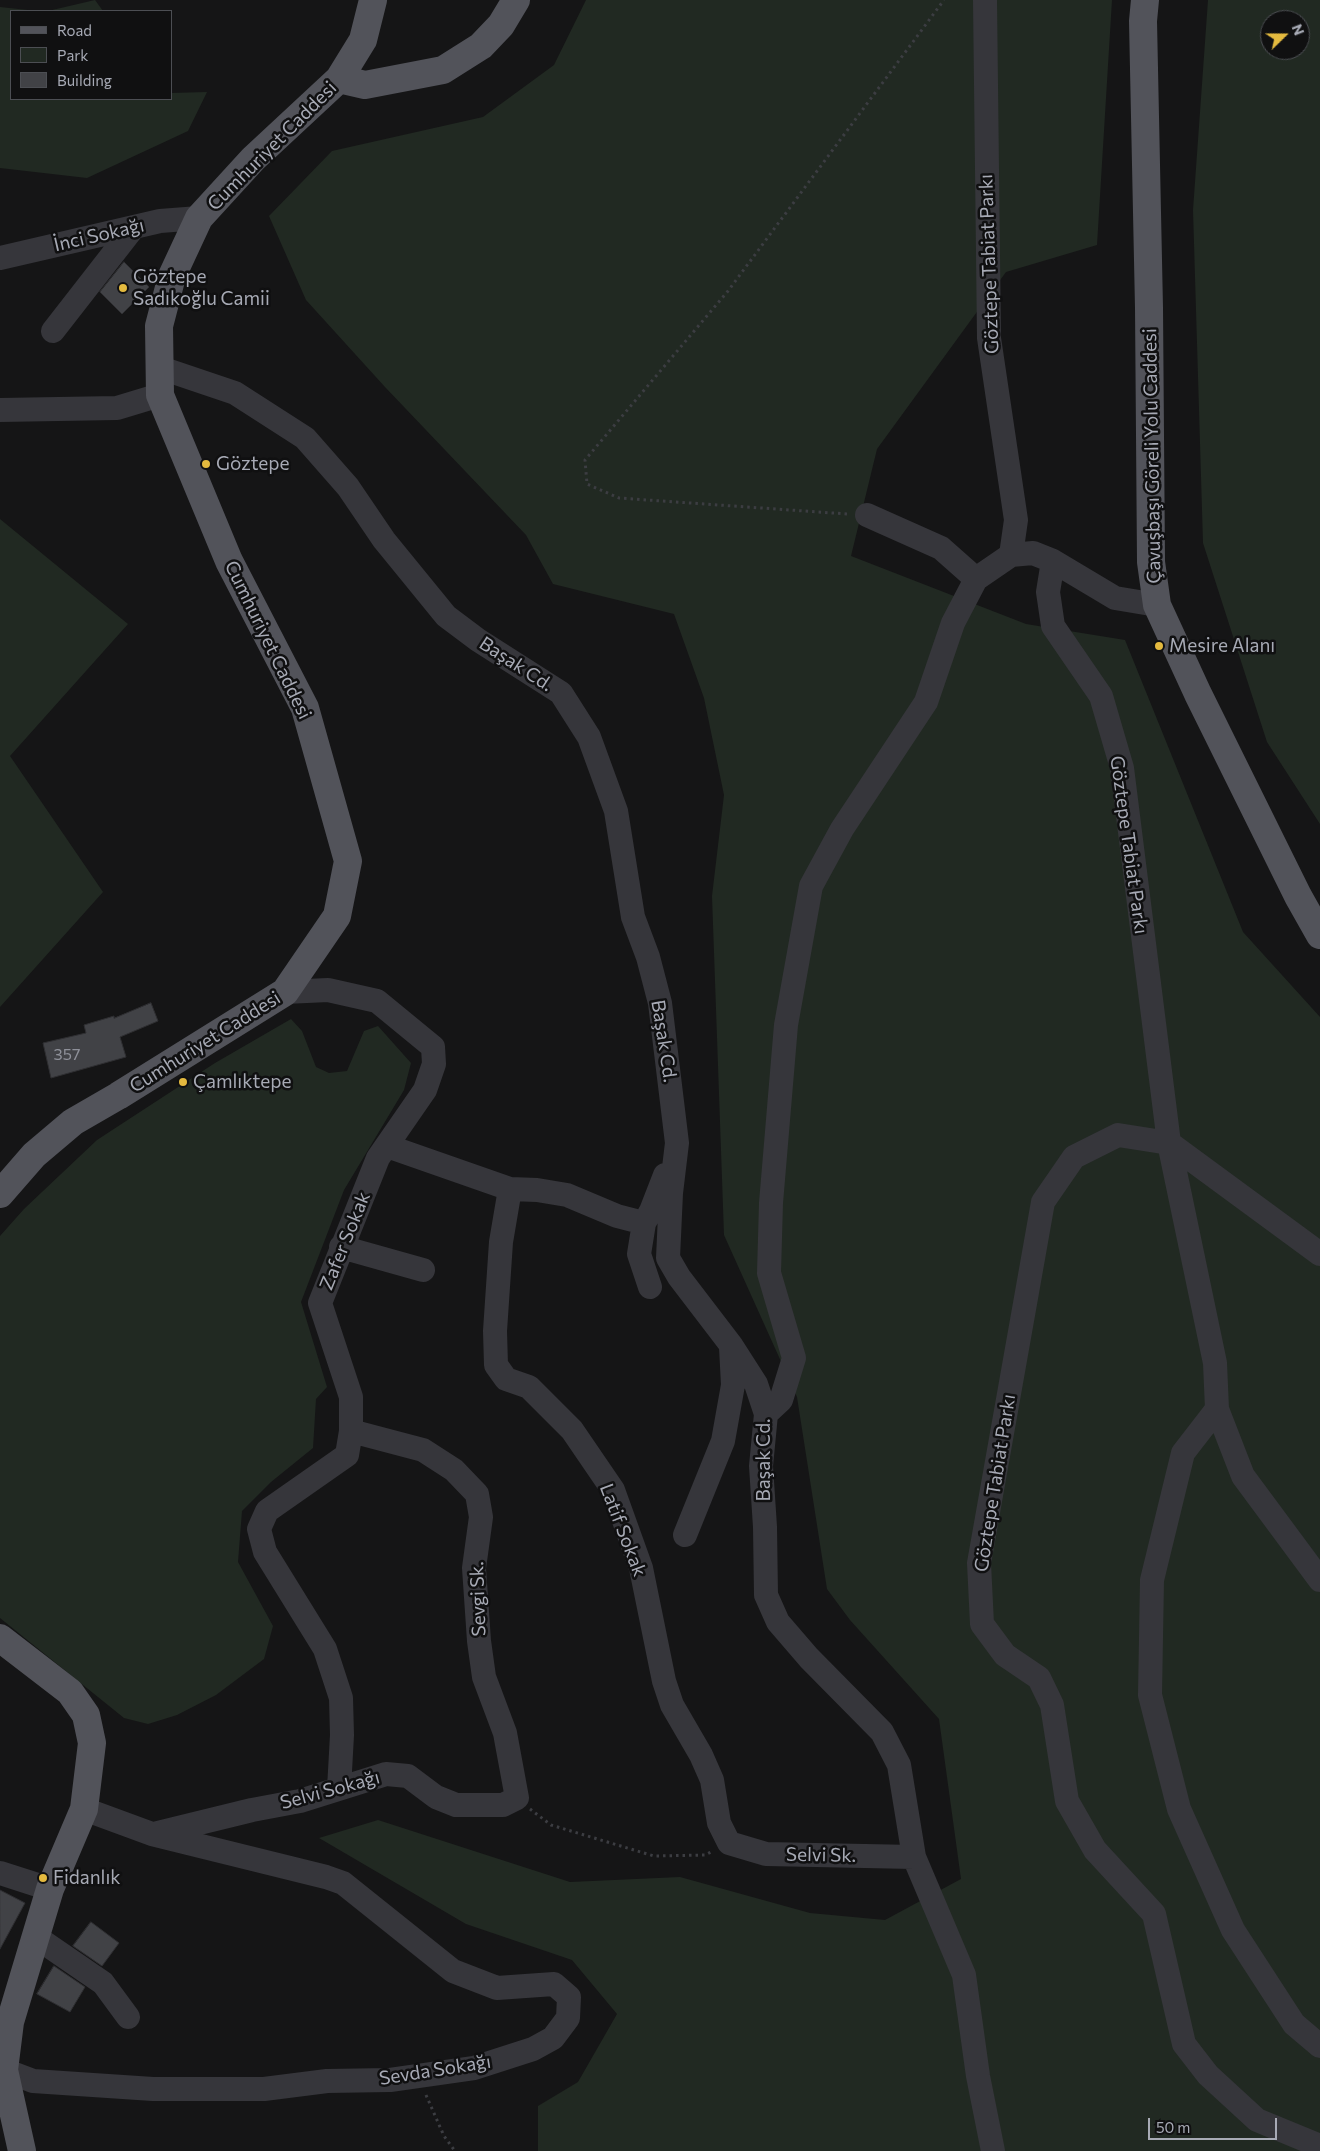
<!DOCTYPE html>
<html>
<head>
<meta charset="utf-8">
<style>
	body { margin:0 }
	#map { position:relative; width:1320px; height:2151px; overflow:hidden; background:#151516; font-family:Commissioner,sans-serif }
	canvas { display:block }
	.legend { position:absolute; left:10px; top:10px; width:162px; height:90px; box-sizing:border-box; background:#101011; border:1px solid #4c4e53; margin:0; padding:6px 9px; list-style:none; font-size:15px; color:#a7aab5 }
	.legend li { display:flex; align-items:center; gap:10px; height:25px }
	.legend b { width:25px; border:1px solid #4c4e53 }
	.north { position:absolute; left:1260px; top:10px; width:50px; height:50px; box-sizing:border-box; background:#101011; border:1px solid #4c4e53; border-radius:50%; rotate:68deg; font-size:14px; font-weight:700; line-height:20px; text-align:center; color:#a7aab5 }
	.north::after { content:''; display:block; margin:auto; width:18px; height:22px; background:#e4ba3f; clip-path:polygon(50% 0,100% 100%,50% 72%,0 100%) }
	.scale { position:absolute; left:1148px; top:2118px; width:129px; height:22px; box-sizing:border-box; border:2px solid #a7aab5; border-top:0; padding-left:6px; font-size:15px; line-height:18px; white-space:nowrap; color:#a7aab5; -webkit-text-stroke:4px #101011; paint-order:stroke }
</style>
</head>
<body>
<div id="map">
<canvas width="1320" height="2151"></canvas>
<ul class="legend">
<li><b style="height:6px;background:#52535a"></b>Road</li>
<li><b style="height:14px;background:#212922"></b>Park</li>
<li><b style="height:14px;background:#414246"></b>Building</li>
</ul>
<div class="north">N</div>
<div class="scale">50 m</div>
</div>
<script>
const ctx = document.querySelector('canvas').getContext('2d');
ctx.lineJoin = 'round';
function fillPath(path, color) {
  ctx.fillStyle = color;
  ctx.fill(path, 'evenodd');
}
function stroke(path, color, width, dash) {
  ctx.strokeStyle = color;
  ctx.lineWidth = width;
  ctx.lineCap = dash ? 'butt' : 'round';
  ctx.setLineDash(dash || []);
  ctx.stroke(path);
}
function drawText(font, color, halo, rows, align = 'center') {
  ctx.font = font + ' Commissioner,sans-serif';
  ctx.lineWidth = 5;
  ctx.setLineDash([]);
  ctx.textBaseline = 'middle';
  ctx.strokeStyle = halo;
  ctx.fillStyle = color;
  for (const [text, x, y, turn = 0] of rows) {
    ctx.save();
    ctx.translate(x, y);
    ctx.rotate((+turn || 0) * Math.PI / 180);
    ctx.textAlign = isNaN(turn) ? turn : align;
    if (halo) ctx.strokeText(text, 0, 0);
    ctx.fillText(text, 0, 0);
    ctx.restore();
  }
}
fillPath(new Path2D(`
	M95 0 103 11H48Z
	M586 0H1112L1097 245 1006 272 877 449 851 556 1026 624 1125 640 1243 932 1320 1017V2151H538V2106L578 2082 617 2014 572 1960 466 1924 319 1838 378 1820 570 1882 680 1877 810 1913 885 1920 961 1879 939 1719 850 1620 827 1589 797 1397 724 1235 712 896 724 795 704 698 674 614 553 584 526 535 385 387 306 300 269 216 332 151 483 117 554 65Z
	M1208 0H1320V824L1267 742 1203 543 1193 210ZM1270 20H1300V50H1270Z
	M0 7 37 11H11V99H171V93L207 92 188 131 87 178 0 168Z
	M0 519 128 624 10 756 103 892 0 1007Z
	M291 1019 302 1031 316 1067 329 1073 347 1071 364 1031 378 1026 411 1063 404 1090 344 1190 301 1302 327 1387 316 1399 313 1448 271 1482 242 1511 238 1562 273 1626 264 1659 216 1695 177 1715 148 1724 124 1718 0 1618V1236L24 1209 97 1140 215 1063Z`), '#212922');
const building = new Path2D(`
	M124 262 149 287 122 314 100 292Z
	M151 1003 158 1021 120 1037 126 1057 51 1078 43 1043 86 1033 84 1025 114 1016V1018Z
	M0 1890 25 1903 0 1949Z
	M91 1922 119 1943 102 1966 73 1946Z
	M54 1966 85 1987 70 2012 37 1994Z`);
fillPath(building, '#414246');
stroke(building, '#2f2f32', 1);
stroke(new Path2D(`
	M847 514 619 498 587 484 585 460 728 291 944 0
	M530 1809 551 1825 654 1856 705 1855 713 1851
	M426 2095 444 2136 455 2151`), '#3c3d42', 3, [2.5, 4]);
stroke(new Path2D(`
	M985 0 989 338 1016 520 1011 555
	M0 258 160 221 199 218
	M53 331 134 227
	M158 367 235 393 305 438 348 487 384 540 446 616 478 640 561 693 589 737 616 811 633 917 648 957 660 1003 677 1143 671 1193 668 1258 679 1277 731 1345 756 1384 766 1414 761 1466 765 1527 766 1595 778 1622 809 1658 882 1732 899 1765 914 1857 964 1975 978 2076 993 2151
	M0 410 117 408 160 395
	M867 515 941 548 976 579
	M1053 561 1048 592 1053 626 1101 696 1122 768 1169 1143 1215 1363 1217 1409 1243 1476 1320 1580
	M285 992 328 990 377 1001 433 1047 434 1064 425 1090 378 1158 320 1303 351 1397V1431L347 1455 267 1511 259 1529 265 1552 325 1649 341 1698 342 1735 339 1789
	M387 1146 510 1189 537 1190 567 1195 617 1216 644 1223 651 1211 665 1175
	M510 1189 501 1242 495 1331 496 1365 506 1379 529 1387 572 1430 613 1490 641 1568 664 1681 672 1705 701 1755 712 1780 719 1823 729 1843 766 1854 914 1857
	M644 1223 639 1254 650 1287
	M341 1247 423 1270
	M1320 1254 1169 1143 1118 1135 1074 1157 1043 1202 979 1563 982 1624 1005 1655 1039 1678 1052 1705 1067 1801 1095 1850 1154 1914 1184 2044 1208 2075 1257 2120 1320 2146
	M1217 1409 1183 1453 1152 1580 1150 1695 1179 1809 1233 1930 1294 2024 1320 2046
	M766 1414 781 1400 794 1358 769 1273 771 1203 786 1025 811 886 842 829 926 702 953 623 976 579 1011 555 1033 553 1053 561 1115 598 1157 605
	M685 1535 723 1441 733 1385 731 1347
	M154 1834 252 1810 300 1801 386 1774 408 1776 436 1797 456 1805H503L517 1798 505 1733 484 1677 479 1641 474 1568 481 1517 477 1494 454 1470 423 1450 351 1431
	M0 1873 50 1889
	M36 1937 103 1983 128 2017
	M0 2072 4 2070 33 2081 153 2089H264L327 2081 390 2080 474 2068 533 2049 553 2038 568 2018 569 1997 554 1984 497 1988 453 1971 343 1883 326 1877 152 1834 84 1809`), '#36363b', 24);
stroke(new Path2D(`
	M1145 0 1143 21 1149 308 1151 562 1157 605 1198 694 1298 896 1320 935
	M339 79 365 85 443 70 481 46 501 25 516 0
	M0 1194 34 1155 73 1122 118 1096 285 992 337 916 348 861 305 708 229 561 160 395 159 326 172 276 199 218 253 159 339 79 363 40 373 0
	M0 1638 70 1692 86 1715 92 1743 84 1809 50 1889 10 2022 4 2070 22 2151`), '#52535a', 28);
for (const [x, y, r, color] of [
	[123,288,5,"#e4ba3f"],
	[206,464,5,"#e4ba3f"],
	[1159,646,5,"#e4ba3f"],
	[183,1082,5,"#e4ba3f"],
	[43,1878,5,"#e4ba3f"]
]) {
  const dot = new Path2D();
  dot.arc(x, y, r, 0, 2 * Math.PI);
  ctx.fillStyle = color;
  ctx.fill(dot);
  stroke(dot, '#101011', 2);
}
drawText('16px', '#8e9099', null, [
	["357",67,1055]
]);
drawText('19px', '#a7aab5', '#101011', [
	["Cumhuriyet Caddesi",272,146,-45],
	["İnci Sokağı",99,235,-13],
	["Göztepe Tabiat Parkı",989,264,-92],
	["Çavuşbaşı Göreli Yolu Caddesi",1152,456,-91],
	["Cumhuriyet Caddesi",268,640,64],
	["Başak Cd.",516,664,33],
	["Göztepe Tabiat Parkı",1129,845,82],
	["Başak Cd.",664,1041,81],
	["Cumhuriyet Caddesi",205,1042,-32],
	["Zafer Sokak",345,1241,-68],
	["Başak Cd.",764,1460,-90],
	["Göztepe Tabiat Parkı",995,1483,-81],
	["Latif Sokak",623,1530,69],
	["Sevgi Sk.",478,1599,-92],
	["Selvi Sokağı",330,1790,-15],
	["Selvi Sk.",821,1855,1],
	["Sevda Sokağı",435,2070,-9]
]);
drawText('19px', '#a7aab5', '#101011', [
	["Göztepe",133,277],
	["Sadıkoğlu Camii",133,299],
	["Göztepe",216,464],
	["Mesire Alanı",1169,646],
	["Çamlıktepe",193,1082],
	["Fidanlık",53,1878]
], 'left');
</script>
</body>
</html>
